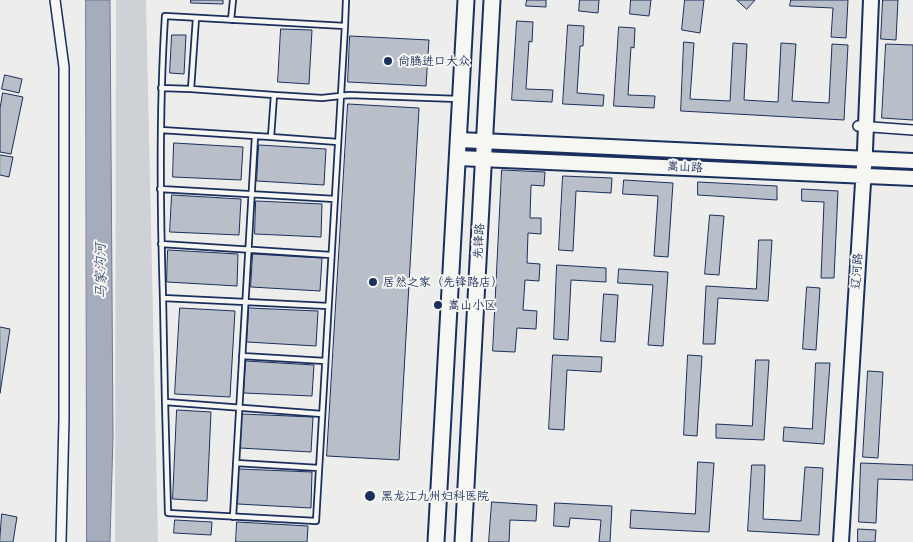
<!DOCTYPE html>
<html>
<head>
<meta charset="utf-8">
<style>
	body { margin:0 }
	canvas { display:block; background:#edeeec }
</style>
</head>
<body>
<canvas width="913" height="542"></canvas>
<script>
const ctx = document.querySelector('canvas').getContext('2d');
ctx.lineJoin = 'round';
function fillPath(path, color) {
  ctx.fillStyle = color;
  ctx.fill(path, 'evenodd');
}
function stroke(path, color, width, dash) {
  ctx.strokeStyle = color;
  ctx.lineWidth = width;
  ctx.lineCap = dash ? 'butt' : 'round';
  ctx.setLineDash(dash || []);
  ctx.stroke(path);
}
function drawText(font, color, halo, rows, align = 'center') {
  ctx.font = font + ' Mali,"LXGW WenKai TC",sans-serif';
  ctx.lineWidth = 4;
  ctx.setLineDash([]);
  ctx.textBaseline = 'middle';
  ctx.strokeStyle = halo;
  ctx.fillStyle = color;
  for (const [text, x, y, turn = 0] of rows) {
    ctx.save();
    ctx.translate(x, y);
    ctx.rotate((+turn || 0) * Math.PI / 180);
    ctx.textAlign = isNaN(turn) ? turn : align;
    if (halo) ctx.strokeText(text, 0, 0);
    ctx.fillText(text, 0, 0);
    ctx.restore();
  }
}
fillPath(new Path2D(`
	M116 0H146L158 542H115Z`), '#ced2d7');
const water = new Path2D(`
	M86 0H110L113 437 110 542H87Z`);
fillPath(water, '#a5acbc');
stroke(water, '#6e7a96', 1);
const building = new Path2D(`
	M191 0H223V4L191 3Z
	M527 0H546V7L526 6Z
	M580 0H599L598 13 579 11Z
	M631 0H651L649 16 630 14Z
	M685 0H704L700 33 682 30Z
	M737 0H755L747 9Z
	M791 0H848L846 38 831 37 833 8 790 6Z
	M883 0H898L896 40 881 39Z
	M517 21 533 22 532 42 529 41 526 89 553 90 552 102 512 100Z
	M568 25 584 26 583 46H580L577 93 604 95 603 106 563 104Z
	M619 27 635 28 634 48 631 47 628 95 655 96 654 108 614 106Z
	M281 29 312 30 309 84 278 82Z
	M172 35H186L184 74 170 73Z
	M350 36 429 40 426 86 348 82Z
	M684 42 694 43 690 99 730 101 733 43 747 44 744 100 778 102 781 43 796 44 792 101 829 103 832 44 848 45 844 120 681 111Z
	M886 44 913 45V120L882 118Z
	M5 75 22 79 19 93 2 89Z
	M3 93 23 97 11 154 0 152V109Z
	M348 104 419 108 399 460 327 456Z
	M174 143 243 147 241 180 173 177Z
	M259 145 326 149 324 185 257 181Z
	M0 155 13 157 9 177 0 175Z
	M502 170 545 172 544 186 531 185 530 218H541V234L528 233 527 263 540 264 539 281 525 280 523 310 537 311 536 329 517 328 515 352 493 351Z
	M563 176 612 178 611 193 576 191 573 251 559 250Z
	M624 180 673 183 668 257 654 256 658 196 623 194Z
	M698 182 777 186V200L698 195Z
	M802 189 838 191 834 278H821L824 202 802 201Z
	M172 195 241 199 239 235 170 232Z
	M256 201 322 204 321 237 255 234Z
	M710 215 724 216 719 275 705 274Z
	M759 240H772L768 301 718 298 715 344H703L706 286 756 289Z
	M168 250 238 254 237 286 167 282Z
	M253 254 322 258 320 291 251 287Z
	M557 265 606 268V282L571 280 568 340 554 339Z
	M619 269 668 272 663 346 648 345 653 285 618 283Z
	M807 287 820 288 816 350 803 349Z
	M604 294 618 295 615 342 601 341Z
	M180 308 235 311 230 397 175 394Z
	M249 308 318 311 316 346 247 342Z
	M0 327 10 329 0 393Z
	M553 355 602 357 601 372 567 370 564 430 549 429Z
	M688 355 702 356 697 436 684 435Z
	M756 360H769L764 440 716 438V424L752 426Z
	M246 361 314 365 312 396 244 393Z
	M816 363H830L824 444 783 441 784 427 812 429Z
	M868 371 883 372 878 458 863 457Z
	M177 410 211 412 207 501 173 499Z
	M242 414 313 417 311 452 240 448Z
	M698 462 714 463 709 532 630 528 631 510 695 514Z
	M861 463 913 465V480L878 479 876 523 859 522Z
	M752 465H765L763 519 801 521 805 467 823 468 819 535 748 531Z
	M239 469 312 472 311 508 238 504Z
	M492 502 537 505 536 521 510 520 509 542H489Z
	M555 503 612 506 610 542H599L601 520 570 518 569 527 554 526Z
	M2 514 17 517 13 542H0Z
	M175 520 212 522 211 535 174 533Z
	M237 522 308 526 307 542H236Z
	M858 529 876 530 875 542H858Z`);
fillPath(building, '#b9bfc8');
stroke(building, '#1b2f5e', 1);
const lane = new Path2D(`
	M196 18 191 89 274 95
	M231 20 233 0
	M161 88 191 89
	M161 130 255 136
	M271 137 338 142
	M160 189 335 199
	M161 244 331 255
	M163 298 165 402
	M328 306 163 298C160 204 159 110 165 16L345 26
	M242 356 325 361
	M322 414 165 402 168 513 316 521 345 26 346 0
	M236 463 319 468
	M233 517 255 136 271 137 274 95 322 98 349 95 458 99`);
const street = new Path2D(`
	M55 0 64 67V419L61 542
	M858 126 913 130`);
const secondary = new Path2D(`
	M459 140 913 161
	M458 158 913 178
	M841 542 865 150 871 0`);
const primary = new Path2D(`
	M436 542 466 0
	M463 542 492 0`);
stroke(lane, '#1b2f5e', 8);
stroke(street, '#1b2f5e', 12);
stroke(secondary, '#1b2f5e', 18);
stroke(primary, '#1b2f5e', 19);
stroke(lane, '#f6f6f2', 4.5);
stroke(street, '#f6f6f2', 9);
stroke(secondary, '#f6f6f2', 14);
stroke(primary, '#f6f6f2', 15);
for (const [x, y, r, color] of [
	[388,61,5,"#1b2f5e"],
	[373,282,5,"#1b2f5e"],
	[438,305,5,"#1b2f5e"],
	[370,496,6,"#1b2f5e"]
]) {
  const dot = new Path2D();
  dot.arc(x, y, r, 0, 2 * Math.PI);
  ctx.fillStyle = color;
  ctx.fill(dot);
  stroke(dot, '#f6f6f2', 2);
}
drawText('12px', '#1b2f5e', '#f6f6f2', [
	["尚腾进口大众",398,61],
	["居然之家（先锋路店）",383,282],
	["嵩山小区",448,305],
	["黑龙江九州妇科医院",381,496]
], 'left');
drawText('12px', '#1b2f5e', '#f6f6f2', [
	["嵩山路",685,167,3],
	["先锋路",479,241,-87],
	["辽河路",857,271,-86]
]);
drawText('italic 14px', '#44547a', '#f6f6f2', [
	["马家沟河",101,271,-91]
]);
</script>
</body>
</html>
